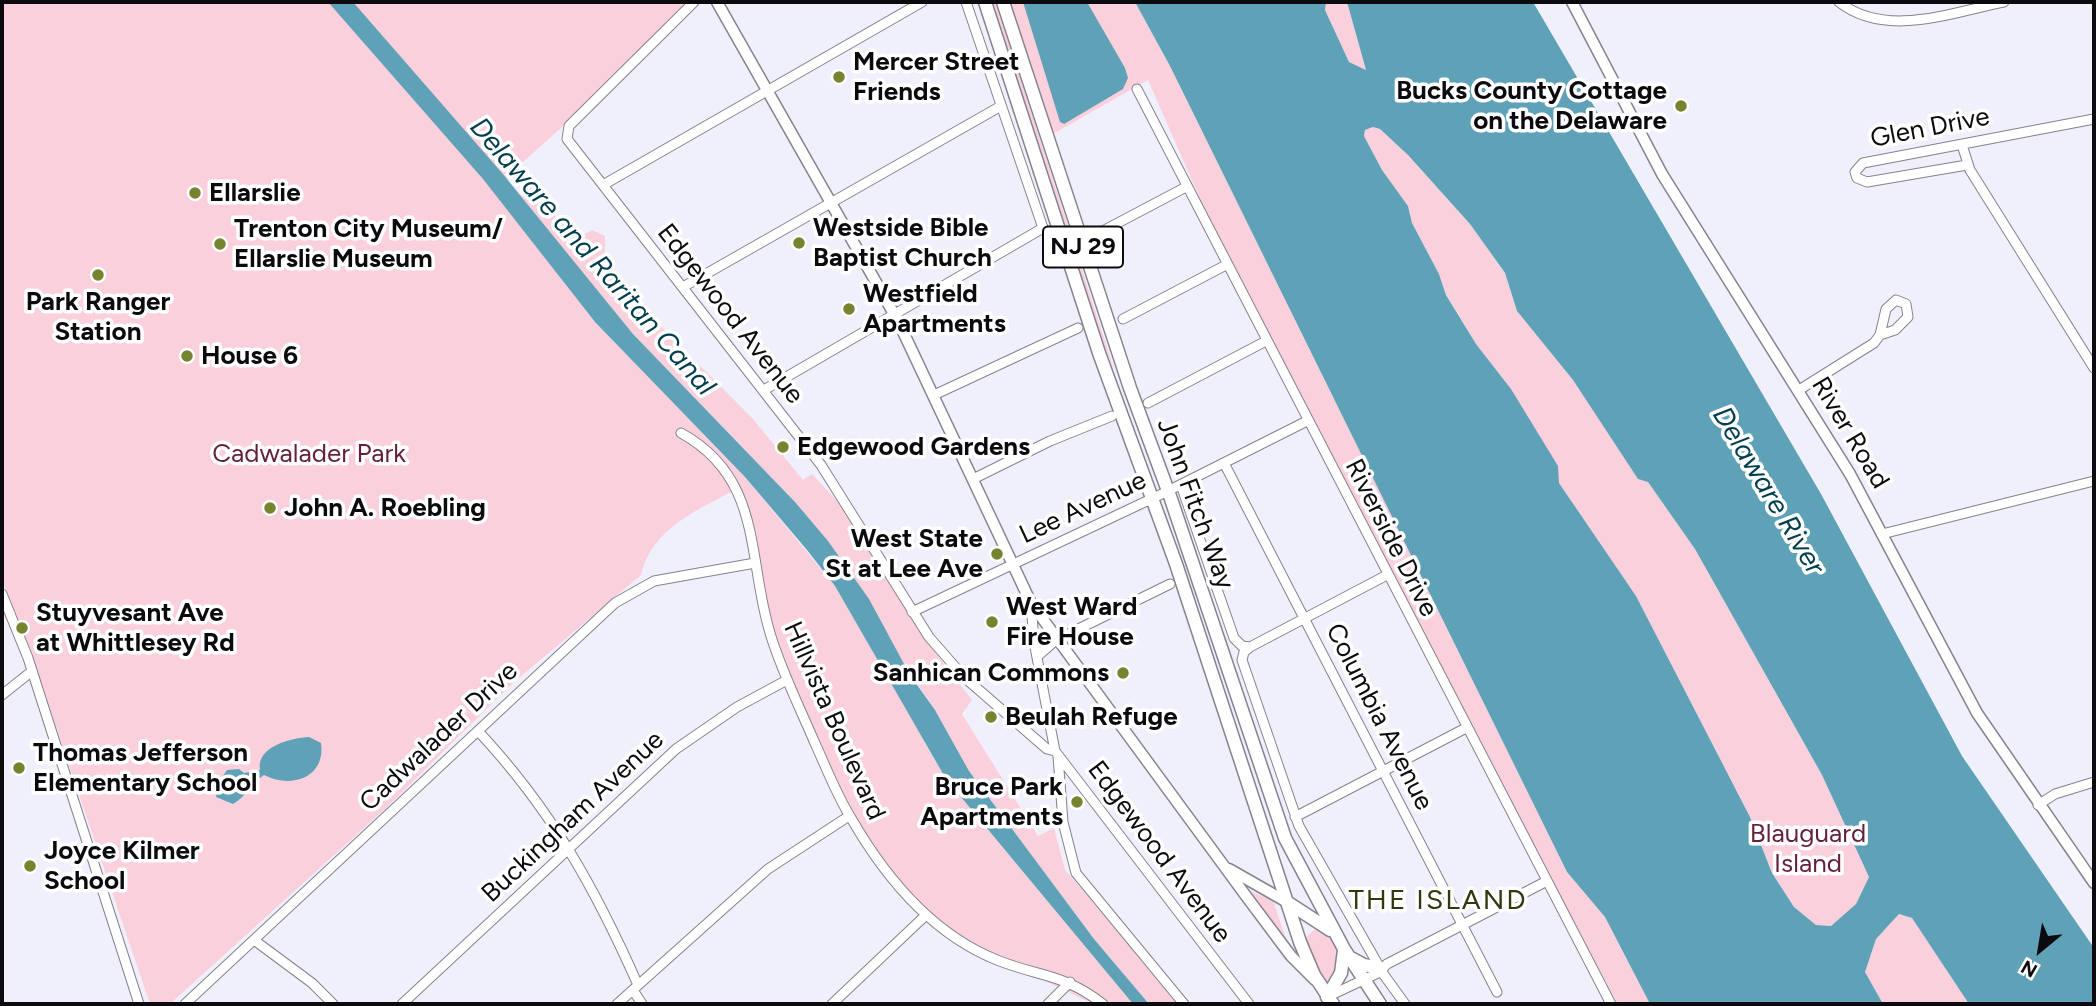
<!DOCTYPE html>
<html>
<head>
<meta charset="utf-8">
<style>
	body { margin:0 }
	#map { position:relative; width:2096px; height:1006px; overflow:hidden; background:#f0f0fd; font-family:Figtree,sans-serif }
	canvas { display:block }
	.frame { position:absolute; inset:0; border:4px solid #0b0b0f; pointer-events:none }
	.north { position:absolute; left:2005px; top:915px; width:70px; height:70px; -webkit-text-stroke:5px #fff; paint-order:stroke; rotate:210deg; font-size:19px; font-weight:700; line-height:28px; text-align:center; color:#0b0b0f }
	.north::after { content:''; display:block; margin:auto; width:24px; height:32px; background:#0b0b0f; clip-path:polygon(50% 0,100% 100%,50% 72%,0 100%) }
</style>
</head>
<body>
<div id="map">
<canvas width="2096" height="1006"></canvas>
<div class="frame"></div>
<div class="north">N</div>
</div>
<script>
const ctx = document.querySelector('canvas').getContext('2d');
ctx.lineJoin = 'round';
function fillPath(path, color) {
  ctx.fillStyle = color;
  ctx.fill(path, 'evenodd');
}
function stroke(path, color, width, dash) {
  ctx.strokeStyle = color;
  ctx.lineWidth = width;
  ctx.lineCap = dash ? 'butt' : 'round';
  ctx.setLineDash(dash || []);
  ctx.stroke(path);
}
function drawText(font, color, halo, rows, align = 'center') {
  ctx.font = font + ' Figtree,sans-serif';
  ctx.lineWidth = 7;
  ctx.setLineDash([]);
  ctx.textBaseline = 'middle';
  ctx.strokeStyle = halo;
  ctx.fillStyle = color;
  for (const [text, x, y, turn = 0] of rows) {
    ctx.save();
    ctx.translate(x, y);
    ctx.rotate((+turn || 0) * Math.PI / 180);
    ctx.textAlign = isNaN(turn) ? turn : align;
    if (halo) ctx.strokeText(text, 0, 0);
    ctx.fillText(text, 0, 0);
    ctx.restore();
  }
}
fillPath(new Path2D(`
	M2 2H688L560 129 514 170 507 181 561 279 595 322 745 477 835 586 946 779 1133 1004H1093L930 926 851 824 780 664 737 489C699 509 651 529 641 575L512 684 385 809 170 1004H150L36 668 2 580Z
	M991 2H996L1115 372 1095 323Z
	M1004 2H1135L1170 66 1567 872 1605 917 1650 1004H1618L1507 798 1207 215 1148 80 1046 138Z
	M1326 2H1347L1366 70 1349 62 1325 10Z
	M1373 127 1380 129 1408 155 1470 224 1505 274 1517 311 1573 380 1638 478 1648 482 1695 549 1822 775 1869 877 1856 904 1831 926 1816 925 1794 907 1772 873 1750 817 1636 596 1559 483 1557 466 1511 389 1476 344 1446 294 1439 274 1412 223 1408 206 1382 170 1364 136 1365 130Z
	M527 181 552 213 578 238 592 230 605 236V270L753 419 803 480 812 474 849 514 924 638 972 700 962 714 1038 836 1054 828 1065 870 1181 1004H1149L1094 939 969 771 935 710 795 502 633 334 520 196Z
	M1243 884 1252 892 1273 900 1286 939Z
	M1899 914 1912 918 1969 1004H1883L1865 972 1876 939Z
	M1315 929C1346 937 1338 966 1328 987L1317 969 1305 938Z`), '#fbd0dd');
fillPath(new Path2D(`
	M328 2H353L502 173 633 334 795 502 828 541 869 599 910 675 935 710 969 771 1094 939 1149 1004H1133L946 779 835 586 807 550 745 477 595 322 483 179Z
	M1023 2H1087L1125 68 1128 78 1123 89 1064 124 1060 122Z
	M1135 2H1326L1325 10 1349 62 1366 70 1347 2H1533L1821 494 1962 756 2094 948V1004H1969L1912 918 1899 914 1876 939 1865 972 1883 1004H1650L1605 917 1567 872 1170 66ZM1373 127 1380 129 1408 155 1470 224 1505 273 1517 311 1573 380 1638 479 1648 482 1695 549 1822 775 1869 877 1856 904 1831 926 1816 925 1794 907 1772 873 1750 817 1636 596 1559 483 1558 466 1511 389 1476 344 1446 295 1439 274 1412 223 1408 206 1382 170 1364 136 1365 130Z
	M309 737 321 743C326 778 291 789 264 775 251 783 247 796 233 804L216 797 218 783 227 770 239 769 244 773 260 770C256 746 292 738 309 737Z`), '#5fa2b7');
const minor = new Path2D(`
	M694 2 569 126 567 139 821 465 929 637 964 677 1047 749 1055 751 1249 1004
	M1839 2C1886 39 1952 12 2004 2
	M1137 89 1611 1004
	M1962 145 1970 170 2094 368
	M1967 165 1867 182 1857 178 1855 172 1863 163 2094 119
	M603 185 922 2
	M1095 235 1186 187
	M683 287 1001 106
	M1896 300 1906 304 1908 317 1895 330 1880 335 1886 309Z
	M1123 319 1226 265
	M764 390 1043 228 966 2
	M1799 390 1874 343 1880 335
	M934 395 1078 328
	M1148 403 1266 341
	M681 433C763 478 747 558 770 633 781 670 799 706 814 741 826 767 836 794 851 818 885 877 932 934 997 960 1039 977 1063 973 1103 1004
	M1224 463 1497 992
	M973 479 1050 441 1112 416
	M1181 485 1234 638 1242 646 1250 647
	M1882 534 2094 481
	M1387 575 1250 647 1244 652 1242 660 1299 826 1384 975 1405 1004
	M2 594 28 658 139 1004
	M1031 603 1034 642 1055 751
	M912 612 1168 491 1307 421
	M1039 655 1056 640 1170 584
	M2 695 32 671
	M1015 720 1037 718 1049 712
	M478 731C551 809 595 888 638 985
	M1058 756 1063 822 1076 873 1184 1004
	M2038 805 2055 794 2094 782
	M1295 817 1466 728
	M254 940 312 983 333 1004
	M633 990 642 1004
	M1329 996 1378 973 1387 964 1545 882
	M185 1004 615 603 654 581 755 563
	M402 1004 676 749 737 707 787 680
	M617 1004 768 869 849 816
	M832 1004 926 915
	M1048 1004 1070 982`);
const major = new Path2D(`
	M717 2 898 321 1031 603 1246 896 1291 956 1315 980
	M1572 2 1662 174 1850 474 1977 713 2094 883
	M1229 869 1287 902`);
const highway = new Path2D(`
	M985 2 1099 353 1176 564 1300 942 1314 975 1333 1004
	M1003 2 1130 388 1171 499 1285 838 1344 949 1380 1004
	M1287 902 1330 930
	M1351 958 1364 965 1380 968
	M1327 997 1341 973 1344 950`);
stroke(minor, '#84838f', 11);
stroke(major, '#84838f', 13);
stroke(highway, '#84838f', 15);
stroke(minor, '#fff', 9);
stroke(major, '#fff', 10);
stroke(highway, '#fff', 12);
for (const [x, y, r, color] of [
	[839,77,7,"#78832f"],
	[1681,106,7,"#78832f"],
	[195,193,7,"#78832f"],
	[799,243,7,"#78832f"],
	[220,244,7,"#78832f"],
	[98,275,7,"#78832f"],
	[849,309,7,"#78832f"],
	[187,356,7,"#78832f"],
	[783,447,7,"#78832f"],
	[270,508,7,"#78832f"],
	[997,554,7,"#78832f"],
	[992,622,7,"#78832f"],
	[22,628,7,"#78832f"],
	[1123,673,7,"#78832f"],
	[991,717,7,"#78832f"],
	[19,768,7,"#78832f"],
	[1077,802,7,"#78832f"],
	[30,866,7,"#78832f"]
]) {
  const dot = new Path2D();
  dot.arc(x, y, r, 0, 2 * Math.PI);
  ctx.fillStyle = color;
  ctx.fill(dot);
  stroke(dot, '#fff', 2.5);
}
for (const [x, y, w] of [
	[1083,247,80]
]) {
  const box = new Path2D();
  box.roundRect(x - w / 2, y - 20.5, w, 41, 5);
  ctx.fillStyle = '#fff';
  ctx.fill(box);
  stroke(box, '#0b0b0f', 2);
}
drawText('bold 24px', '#0b0b0f', null, [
	["NJ 29",1083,247]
]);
drawText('bold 26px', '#0b0b0f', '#fff', [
	["Mercer Street",853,62],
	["Friends",853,92],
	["Bucks County Cottage",1667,91,"right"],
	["on the Delaware",1667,121,"right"],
	["Ellarslie",209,193],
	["Westside Bible",813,228],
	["Baptist Church",813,258],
	["Trenton City Museum/",234,229],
	["Ellarslie Museum",234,259],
	["Westfield",863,294],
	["Apartments",863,324],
	["Park Ranger",98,302,"center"],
	["Station",98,332,"center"],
	["House 6",201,356],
	["Edgewood Gardens",797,447],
	["John A. Roebling",284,508],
	["West State",983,539,"right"],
	["St at Lee Ave",983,569,"right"],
	["West Ward",1006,607],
	["Fire House",1006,637],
	["Stuyvesant Ave",36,613],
	["at Whittlesey Rd",36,643],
	["Sanhican Commons",1109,673,"right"],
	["Beulah Refuge",1005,717],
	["Thomas Jefferson",33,753],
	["Elementary School",33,783],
	["Bruce Park",1063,787,"right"],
	["Apartments",1063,817,"right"],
	["Joyce Kilmer",44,851],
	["School",44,881]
], 'left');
drawText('26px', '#0b0b0f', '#fff', [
	["Glen Drive",1930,128,-11],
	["Edgewood Avenue",730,314,52],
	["River Road",1850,433,59],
	["John Fitch Way",1195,504,70],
	["Lee Avenue",1083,508,-25],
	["Riverside Drive",1391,538,63],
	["Columbia Avenue",1379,717,63],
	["Hillvista Boulevard",834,721,66],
	["Cadwalader Drive",439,737,-43],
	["Buckingham Avenue",573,817,-43],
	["Edgewood Avenue",1159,852,53]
]);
drawText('26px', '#641f3c', '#fff', [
	["Cadwalader Park",309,454],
	["Blauguard",1808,834],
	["Island",1808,864]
]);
drawText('italic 28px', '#003e4d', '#fff', [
	["Delaware and Raritan Canal",592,257,49],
	["Delaware River",1768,491,59]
]);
ctx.letterSpacing = '2px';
drawText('28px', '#333810', '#fff', [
	["THE ISLAND",1438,901]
]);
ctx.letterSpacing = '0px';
</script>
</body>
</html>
